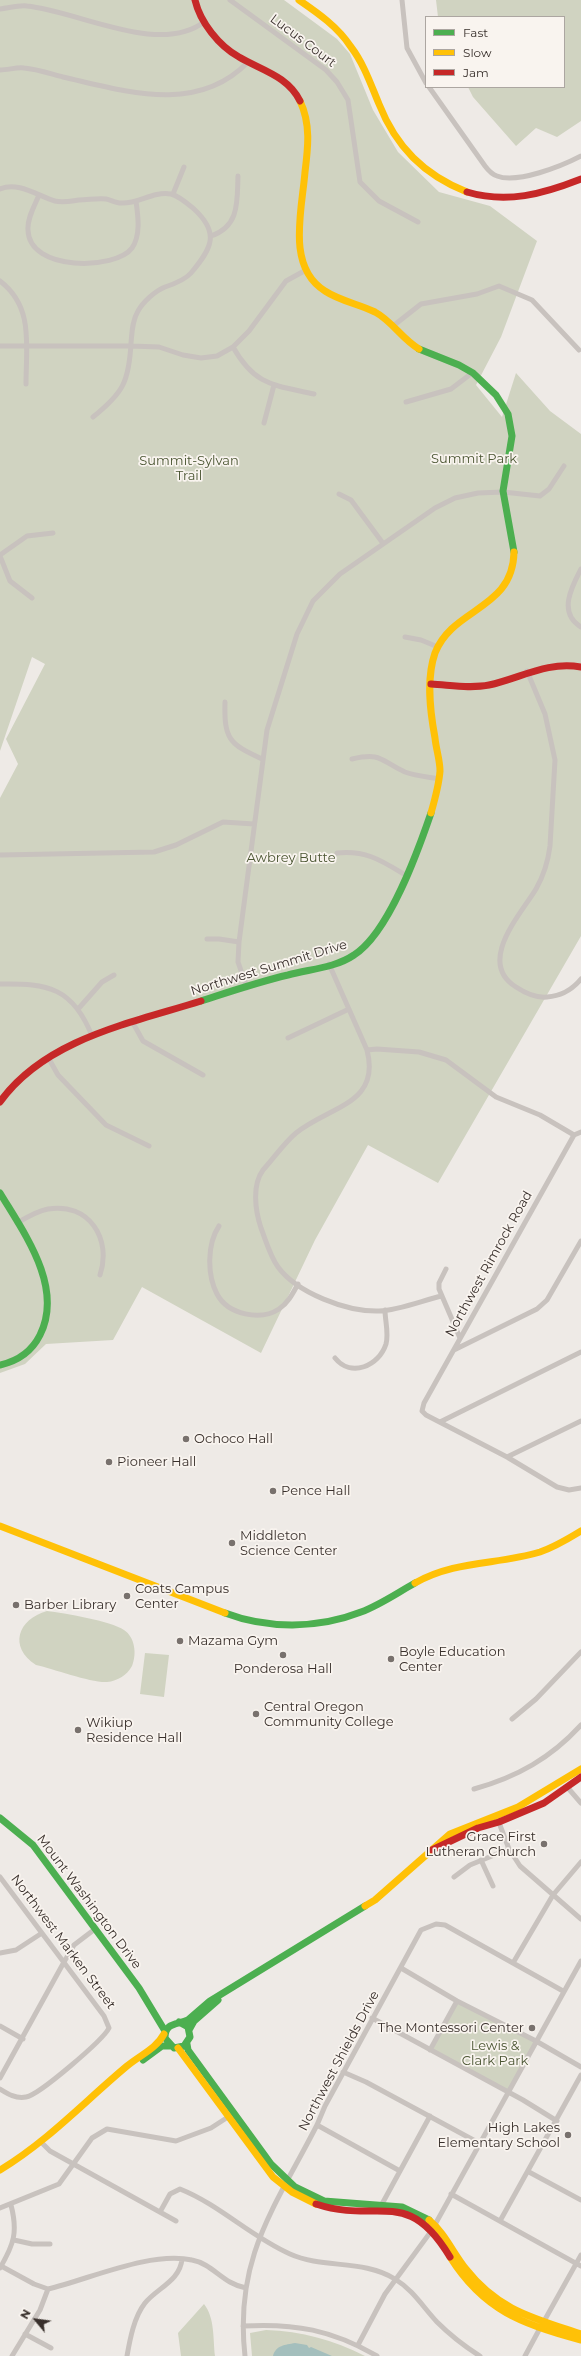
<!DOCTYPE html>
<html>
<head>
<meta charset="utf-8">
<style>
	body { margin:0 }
	#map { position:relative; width:581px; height:2356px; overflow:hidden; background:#eeeae6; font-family:Montserrat,sans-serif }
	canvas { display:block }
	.legend { position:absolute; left:425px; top:16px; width:140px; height:72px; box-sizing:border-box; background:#f9f4ef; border:1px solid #aca6a1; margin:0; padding:5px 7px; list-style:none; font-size:12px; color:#39302c }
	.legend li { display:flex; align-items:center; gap:8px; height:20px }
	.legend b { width:20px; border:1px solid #aca6a1 }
	.north { position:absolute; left:16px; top:2300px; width:40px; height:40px; -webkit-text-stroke:3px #f9f4ef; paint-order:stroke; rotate:299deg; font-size:11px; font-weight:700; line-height:16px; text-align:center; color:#39302c }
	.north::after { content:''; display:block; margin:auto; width:14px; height:18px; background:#39302c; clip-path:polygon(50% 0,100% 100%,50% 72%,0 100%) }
</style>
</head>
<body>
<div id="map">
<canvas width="581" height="2356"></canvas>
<ul class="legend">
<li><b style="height:5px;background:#4caf50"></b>Fast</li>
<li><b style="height:5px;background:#ffc107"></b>Slow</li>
<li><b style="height:5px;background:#c62828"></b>Jam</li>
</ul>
<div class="north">N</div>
</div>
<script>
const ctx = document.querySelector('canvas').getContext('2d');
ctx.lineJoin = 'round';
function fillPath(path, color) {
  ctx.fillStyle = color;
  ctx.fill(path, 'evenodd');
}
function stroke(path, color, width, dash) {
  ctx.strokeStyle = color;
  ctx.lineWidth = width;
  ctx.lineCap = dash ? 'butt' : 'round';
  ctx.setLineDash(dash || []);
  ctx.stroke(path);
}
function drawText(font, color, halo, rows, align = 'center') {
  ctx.font = font + ' Montserrat,sans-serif';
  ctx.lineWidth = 3.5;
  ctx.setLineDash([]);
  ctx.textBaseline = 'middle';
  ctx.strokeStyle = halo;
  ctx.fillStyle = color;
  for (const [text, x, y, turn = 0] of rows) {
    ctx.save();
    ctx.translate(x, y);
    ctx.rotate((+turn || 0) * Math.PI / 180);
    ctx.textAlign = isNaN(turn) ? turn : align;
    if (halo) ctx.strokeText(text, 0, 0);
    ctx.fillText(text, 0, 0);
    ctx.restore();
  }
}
fillPath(new Path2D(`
	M0 0H284L337 39 350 54 373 110 398 152 439 192 490 206 537 241 501 337 476 385 502 417 516 373 550 411 581 434V936L438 1183 368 1145 315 1240 261 1353 142 1287 113 1340 46 1344 25 1364 0 1373V798L18 764 6 739 45 664 32 657 0 751Z
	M436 0H581V121L557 137 536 128 516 146 473 97 468 87H564V17H438Z
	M47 1611C64 1613 111 1621 124 1630 135 1637 137 1654 132 1666 127 1675 118 1681 107 1682 91 1683 54 1669 36 1665 8 1647 18 1619 47 1611Z
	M145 1653 169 1655 164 1697 140 1694Z
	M457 2001 536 2041 507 2093 430 2050Z
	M204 2304C215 2318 213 2339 215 2356H181L178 2333Z
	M266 2330C302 2331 333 2340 365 2356H252L250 2333Z`), '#d0d3c1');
fillPath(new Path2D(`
	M295 2343 307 2345 309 2348 311 2347 332 2356H273C276 2345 285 2345 295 2343Z`), '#a4bfbd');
stroke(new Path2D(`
	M230 0 326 70 337 82 348 100 360 182 379 201 418 222
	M402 0 407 48 426 83
	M0 9C9 8 19 5 27 6 78 11 159 56 204 22
	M0 70C8 70 17 67 24 68 37 69 51 74 63 77 125 91 197 115 248 62
	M429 87 485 166C488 170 491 174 497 176 517 184 562 166 581 156
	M0 189C18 181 38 196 55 201 63 203 71 201 79 200 88 200 97 198 106 199 111 200 116 203 121 203 139 204 152 191 171 194 179 196 188 204 194 209 220 233 212 248 191 273 185 280 174 284 165 287 155 291 143 302 138 311 132 321 132 333 131 343 129 382 123 393 93 417
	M173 194 184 167
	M39 195C35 205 27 218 28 230 29 272 116 270 132 248 141 235 138 216 136 201
	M211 236C240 226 237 201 238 176
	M0 281C34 307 26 345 26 384
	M393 326 421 304 477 294 499 286 532 300 579 350
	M0 346H131L159 347 183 355 201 358 217 356 233 347 249 331 286 281 306 270
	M233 347C255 386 274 385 314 394
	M406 402 451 389 472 373
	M264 423 274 385
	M339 494 351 500 382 542
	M0 555 27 536 53 533
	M0 556 10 581 32 598
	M581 569C571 588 558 613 581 627
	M405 637 421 640 438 647
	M527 671 545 714 555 760 550 846C548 862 544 875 536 889 521 914 476 962 516 987 525 993 536 998 547 997 562 996 572 990 581 979
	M225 702C224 739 229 744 262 759
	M352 759C383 752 380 761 405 772 416 776 428 777 439 779
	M337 853C367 850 382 861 407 876
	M0 855 154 852 176 845 223 822 254 824
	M207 939H219L239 942
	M329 964 367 1050C381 1104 330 1106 296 1133 284 1143 274 1158 263 1170 252 1185 255 1210 261 1228 266 1241 270 1256 278 1267 297 1293 347 1312 379 1311 399 1310 421 1301 441 1296
	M0 984C48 983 73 988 92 1036
	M247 988 238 962 239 942 267 730 297 634 313 601 340 574 435 508 455 498 478 493 503 492 540 496 549 489 564 466
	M79 1008 102 982 114 975
	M133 1023 143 1041 203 1075
	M288 1038 349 1009
	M367 1050 377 1049 419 1052 446 1060 496 1097 540 1115 574 1135
	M49 1059 58 1075 106 1125 149 1146
	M581 1132 574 1135 424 1403 422 1411 426 1415 507 1457 557 1487 569 1490 581 1488
	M17 1223C27 1217 37 1211 48 1209 89 1202 112 1239 100 1275
	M219 1226C207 1244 207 1275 217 1294 228 1315 261 1321 279 1309 288 1303 293 1293 298 1284
	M446 1269 439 1283V1289L460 1338
	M454 1350 537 1309 547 1300 581 1241
	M335 1358C351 1378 379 1366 386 1344 389 1333 385 1321 385 1310
	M440 1422 581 1352
	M507 1457 581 1421
	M512 1719 536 1699 581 1652
	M568 1788 581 1803
	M474 1789C517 1777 551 1758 581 1725
	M498 1820 509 1849 520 1866 581 1919
	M481 1860 493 1886
	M0 1877 104 2016 109 2028C103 2040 39 2095 26 2097 16 2099 8 2094 0 2089
	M454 1877 470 1865 509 1849
	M0 1953 16 1950 42 1933
	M513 1963 553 1895 581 1862
	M401 1968 457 2001 536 2041 581 2067
	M372 2018 523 2100 557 2121
	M0 2026 23 2039
	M430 2050 457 2001
	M343 2072 366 2082 479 2143
	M0 2078 64 1962 74 1945 95 1929
	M317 2125 400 2171
	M40 2141 50 2151 176 2221
	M529 2172 581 2200
	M451 2194 581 2266
	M382 2204 430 2116
	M0 2208 59 2184 92 2138 107 2129 176 2141 211 2128 228 2117
	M160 2212 170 2194 180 2189C220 2205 251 2237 290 2254 323 2269 363 2259 395 2279 413 2290 423 2307 437 2322 450 2335 464 2346 480 2356
	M500 2221 581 2075
	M14 2240 32 2244H50
	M1 2266 34 2284 48 2289C90 2279 150 2251 192 2260 213 2264 223 2284 246 2288
	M0 2268C14 2244 18 2232 11 2205
	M543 2323 581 2255
	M243 2326C295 2323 332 2330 377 2356
	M25 2334 51 2348
	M358 2345 385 2294 432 2230 581 1961
	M12 2356 40 2310 48 2289
	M127 2356C130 2339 134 2317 145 2303 157 2288 180 2281 182 2259
	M245 2356C234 2258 275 2207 317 2125L325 2106 421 1930 436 1924 445 1925 563 1991
	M525 2356 539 2330`), '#c8c2be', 5);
stroke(new Path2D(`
	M419 349 459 365 473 373 496 395 508 414 512 436 503 491 514 552
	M201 1001C229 992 258 982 288 975 310 969 335 968 354 955 389 933 418 851 431 813
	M0 1193C24 1233 64 1287 40 1335 32 1351 18 1361 0 1365
	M225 1613C267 1629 318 1629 361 1612 380 1605 397 1593 415 1583
	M0 1818 33 1845 139 1988 165 2031
	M179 2022 188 2027 190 2037 184 2046 174 2048 165 2038C165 2022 177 2025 188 2020L210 2001 365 1906
	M189 2030 194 2021 218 2000
	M187 2044 188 2050 271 2164 295 2187 324 2201 402 2207 429 2220
	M143 2060 162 2046H170`), '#4caf50', 7);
stroke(new Path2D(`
	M299 0C318 13 338 27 351 47 364 64 371 85 379 104 396 147 424 175 467 192
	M300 101C311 124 308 148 305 172 302 210 286 267 325 291 340 301 359 304 375 312 392 321 402 339 419 349
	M431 813C435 799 439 785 440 771 440 760 436 749 435 738 430 711 426 679 435 653 453 607 513 610 514 552
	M0 1526 225 1613
	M415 1583C456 1560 497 1565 540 1552 555 1547 568 1539 581 1531
	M365 1906 375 1900 450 1834 518 1807 581 1769
	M178 2048 273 2177 292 2192 316 2204
	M0 2170C48 2141 85 2101 127 2066 140 2055 156 2049 164 2034
	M429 2220C445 2233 453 2253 466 2269 498 2310 533 2318 581 2334
	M450 2257C483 2310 523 2325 581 2340`), '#ffc107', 7);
stroke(new Path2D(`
	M195 0C200 22 219 46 239 57 261 70 288 76 300 101
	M467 192C507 204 543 194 581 179
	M431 684C450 685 470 689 489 685 521 678 547 661 581 667
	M0 1102C45 1039 131 1023 201 1001
	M432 1850 478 1828 499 1822 544 1803 581 1777
	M316 2204C379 2225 407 2185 450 2257`), '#c62828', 7);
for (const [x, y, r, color] of [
	[186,1439,4,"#78716d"],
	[109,1462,4,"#78716d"],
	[273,1491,4,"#78716d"],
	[232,1543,4,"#78716d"],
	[127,1596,4,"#78716d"],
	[16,1605,4,"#78716d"],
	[180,1641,4,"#78716d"],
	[283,1655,4,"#78716d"],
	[391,1659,4,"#78716d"],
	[256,1714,4,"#78716d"],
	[78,1730,4,"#78716d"],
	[544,1844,4,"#78716d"],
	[532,2028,4,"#78716d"],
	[568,2135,4,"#78716d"]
]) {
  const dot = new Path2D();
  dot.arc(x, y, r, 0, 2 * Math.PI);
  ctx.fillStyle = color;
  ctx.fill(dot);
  stroke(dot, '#f9f4ef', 1.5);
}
drawText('13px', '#39302c', '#f9f4ef', [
	["Lucus Court",303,41,37],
	["Northwest Summit Drive",269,968,-17],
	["Northwest Rimrock Road",489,1264,-61],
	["Mount Washington Drive",89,1902,53],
	["Northwest Marken Street",63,1942,53],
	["Northwest Shields Drive",339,2061,-62]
]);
drawText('13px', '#4a5532', '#f9f4ef', [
	["Summit Park",474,459],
	["Summit-Sylvan",189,461],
	["Trail",189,476],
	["Awbrey Butte",291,858],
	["Lewis &",495,2046],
	["Clark Park",495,2061]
]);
drawText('13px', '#39302c', '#f9f4ef', [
	["Ochoco Hall",194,1439],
	["Pioneer Hall",117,1462],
	["Pence Hall",281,1491],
	["Middleton",240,1536],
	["Science Center",240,1551],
	["Coats Campus",135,1589],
	["Center",135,1604],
	["Barber Library",24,1605],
	["Mazama Gym",188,1641],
	["Boyle Education",399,1652],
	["Center",399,1667],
	["Ponderosa Hall",283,1669,"center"],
	["Central Oregon",264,1707],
	["Community College",264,1722],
	["Wikiup",86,1723],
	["Residence Hall",86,1738],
	["Grace First",536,1837,"right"],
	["Lutheran Church",536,1852,"right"],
	["The Montessori Center",524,2028,"right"],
	["High Lakes",560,2128,"right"],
	["Elementary School",560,2143,"right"]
], 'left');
</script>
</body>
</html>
